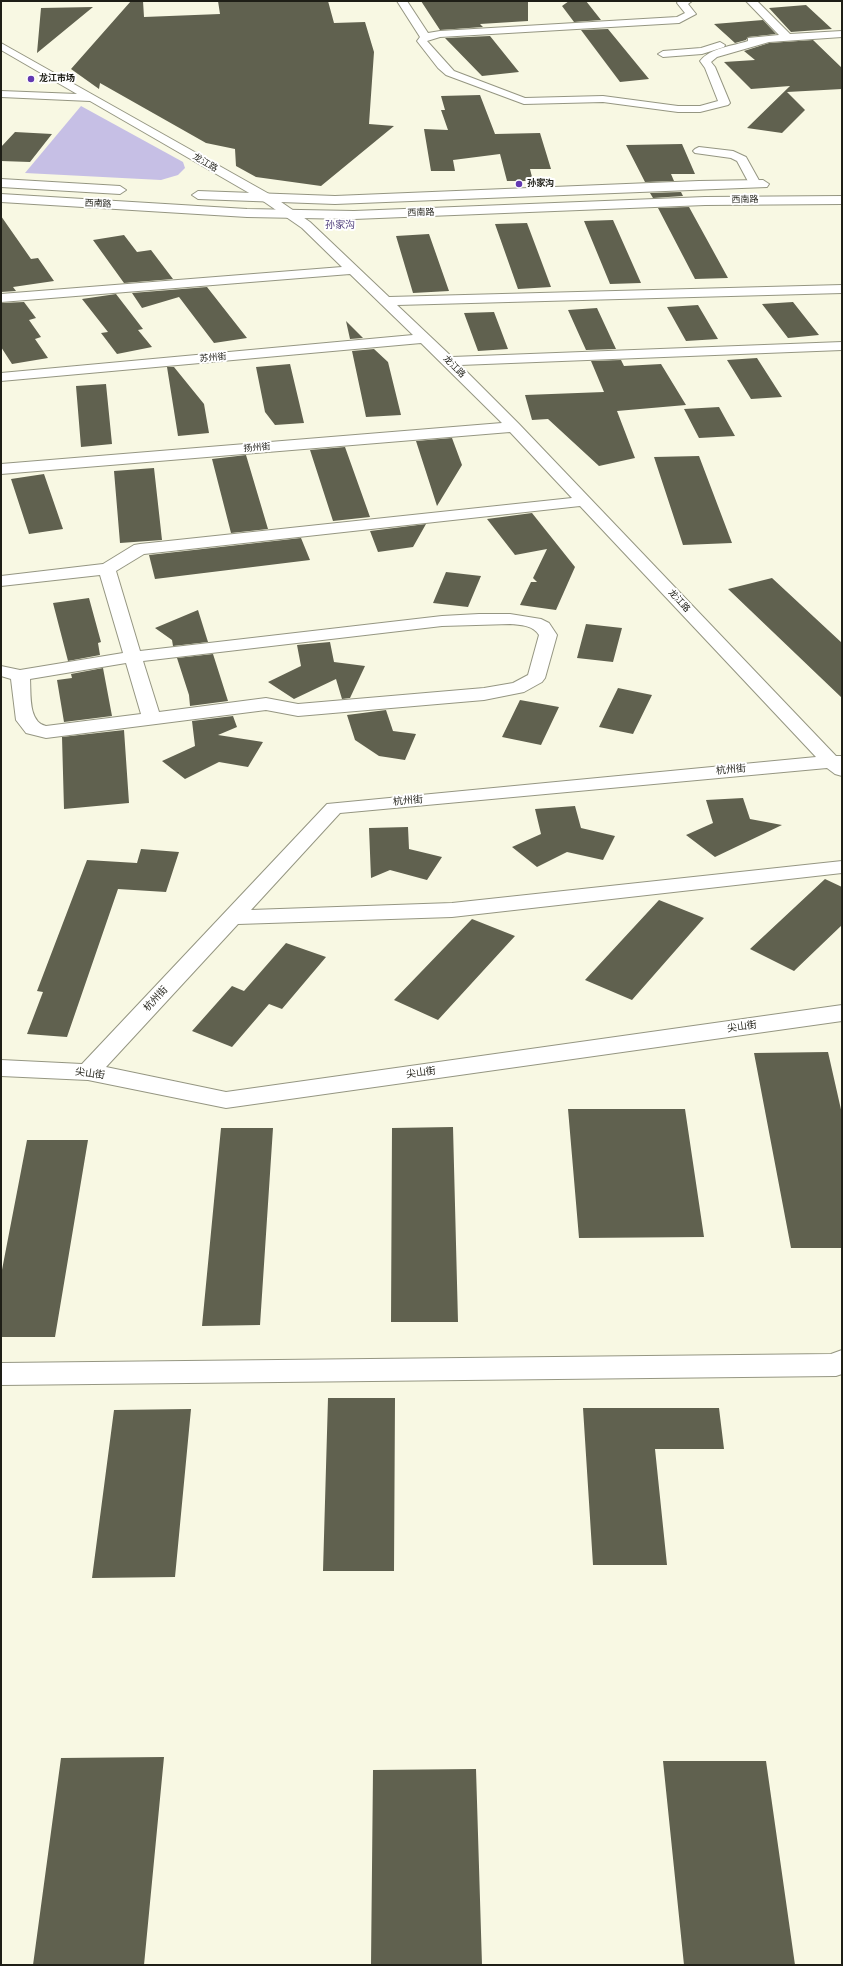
<!DOCTYPE html>
<html>
<head>
<meta charset="utf-8">
<style>
	body { margin:0 }
	#map { position:relative; width:843px; height:1966px; overflow:hidden; background:#f8f8e3; font-family:"DM Sans",sans-serif }
	canvas { display:block }
	.frame { position:absolute; inset:0; border:2px solid #1e1e16; pointer-events:none }
</style>
</head>
<body>
<div id="map">
<canvas width="843" height="1966"></canvas>
<div class="frame"></div>
</div>
<script>
const ctx = document.querySelector('canvas').getContext('2d');
ctx.lineJoin = 'round';
function fillPath(path, color) {
  ctx.fillStyle = color;
  ctx.fill(path, 'evenodd');
}
function stroke(path, color, width, dash) {
  ctx.strokeStyle = color;
  ctx.lineWidth = width;
  ctx.lineCap = dash ? 'butt' : 'round';
  ctx.setLineDash(dash || []);
  ctx.stroke(path);
}
function drawText(font, color, halo, rows, align = 'center') {
  ctx.font = font + ' "DM Sans","Noto Sans SC",sans-serif';
  ctx.lineWidth = 4;
  ctx.setLineDash([]);
  ctx.textBaseline = 'middle';
  ctx.strokeStyle = halo;
  ctx.fillStyle = color;
  for (const [text, x, y, turn = 0] of rows) {
    ctx.save();
    ctx.translate(x, y);
    ctx.rotate((+turn || 0) * Math.PI / 180);
    ctx.textAlign = isNaN(turn) ? turn : align;
    if (halo) ctx.strokeText(text, 0, 0);
    ctx.fillText(text, 0, 0);
    ctx.restore();
  }
}
fillPath(new Path2D(`
	M81 106 183 162 185 168 178 175 161 180 25 173Z`), '#c6bfe5');
fillPath(new Path2D(`
	M131 1H143L144 17 220 14 218 1H328L334 23 365 22 374 52 369 124 394 126 321 186 256 177 236 166 235 149 206 143 100 83 99 89 71 69Z
	M421 1H528V21L480 24 483 27 440 30Z
	M569 1H586L601 20 574 22 562 6Z
	M806 5 832 29 791 32 769 8Z
	M93 7 37 53 41 8Z
	M763 20 776 34 748 37 746 40 735 43 714 24Z
	M608 29 649 79 620 82 581 30Z
	M490 36 519 72 482 76 445 38Z
	M813 40 842 68V89L787 92 805 110 782 133 747 128 790 86 751 89 724 62 755 60 744 51 769 43Z
	M480 95 495 134 540 133 551 169H530L533 181H507L500 154 453 160 455 171H431L424 129 448 130 441 110H445L441 96Z
	M15 132 52 134 30 162 1 161V147Z
	M682 144 695 174H671L674 181 645 182 626 145Z
	M681 192 683 196 653 198 650 193Z
	M689 207 728 278 695 279 658 208Z
	M1 216 31 259 38 258 54 281 13 287 16 291 1 292Z
	M613 220 641 283 610 284 584 221Z
	M527 223 551 287 518 289 495 224Z
	M429 234 449 291 413 293 396 236Z
	M124 235 137 252 151 250 173 279 124 283 93 240Z
	M207 287 247 338 214 343 179 297 142 308 132 293Z
	M116 294 143 329 138 330 152 347 117 354 101 333 108 332 82 299Z
	M24 302 36 318 29 320 41 337 35 339 48 358 12 364 1 347V303Z
	M793 302 819 335 788 338 762 304Z
	M698 305 718 339 686 341 667 307Z
	M597 308 616 349 586 350 568 310Z
	M494 312 508 349 478 351 464 313Z
	M346 321 363 338 350 339Z
	M374 349 388 362 401 415 366 417 352 351Z
	M757 358 782 397 751 399 727 360Z
	M621 360 624 366 661 364 686 405 617 411 635 458 599 466 548 419 532 420 525 395 604 392 591 361Z
	M290 364 304 423 275 425 265 412 256 367Z
	M167 367H174L204 404 209 433 178 436Z
	M106 384 112 444 81 447 76 386Z
	M719 407 735 436 699 438 684 409Z
	M452 438 462 465 437 506 416 441Z
	M345 447 370 517 333 521 310 450Z
	M246 455 268 529 231 533 212 459Z
	M699 456 732 543 683 545 654 457Z
	M154 468 162 540 120 543 114 471Z
	M44 474 63 529 29 534 11 479Z
	M532 513 575 567 556 610 520 605 531 582H537L533 578 547 549 515 555 487 519Z
	M426 524 413 547 378 552 370 531Z
	M301 538 310 560 155 579 149 555Z
	M446 572 481 576 468 607 433 603Z
	M772 578 842 643V698L728 589Z
	M89 598 101 642 98 643 100 655 68 661 53 603Z
	M198 610 208 642 173 646 172 640 155 628Z
	M586 624 622 628 613 662 577 658Z
	M330 642 334 662 365 666 350 698 342 699 336 679 294 699 268 682 301 666 297 645Z
	M213 654 228 701 190 706 189 695 177 658Z
	M103 668 112 716 64 722 57 680 72 678 71 674Z
	M618 688 652 695 633 734 599 727Z
	M520 700 559 707 541 745 502 737Z
	M386 710 393 731 416 734 405 760 379 756 355 740 347 715Z
	M233 716 237 727 218 735 263 742 248 767 219 762 185 779 162 761 195 746 192 721Z
	M124 730 129 803 64 809 62 737Z
	M743 798 750 819 782 825 715 857 686 835 713 823 706 800Z
	M575 806 581 828 615 836 603 860 567 852 537 867 512 847 541 834 535 809Z
	M408 827 409 849 442 857 427 880 390 870 371 878 369 828Z
	M141 849 179 852 166 892 118 889 67 1037 27 1034 43 992 37 991 87 860 137 863Z
	M825 879 842 887V925L794 971 750 949Z
	M659 900 704 918 632 1000 585 980Z
	M472 919 515 936 438 1020 394 1000Z
	M286 943 326 957 282 1009 269 1004 232 1047 192 1031 232 986 244 991Z
	M828 1052 842 1114V1248H791L754 1053Z
	M568 1109H685L704 1237 579 1238Z
	M453 1127 458 1322H391L392 1128Z
	M221 1128H273L260 1325 202 1326Z
	M27 1140H88L55 1337H1V1275Z
	M328 1398H395L394 1571H323Z
	M583 1408H719L724 1449H655L667 1565H593Z
	M191 1409 175 1577 92 1578 114 1410Z
	M164 1757 144 1965H33L61 1758Z
	M663 1761H766L795 1965H684Z
	M476 1769 482 1965H371L373 1770Z`), '#60614f');
const minor = new Path2D(`
	M397 1H407L428 33 440 31 677 17 685 13 677 3 678 1H692L688 4 696 14 679 23 440 37 427 41 454 71 525 98 603 96 678 106H700L718 101 705 68 700 61C710 48 733 46 748 41V38L779 35 746 1H757L790 34 842 31V37L769 42 717 57 711 62 715 67 730 103 728 105 700 112H678L603 102 524 104 446 75 438 68 417 41 420 37Z
	M720 42 725 45 724 47 702 54 663 57 658 54 663 51 701 48Z
	M1 43 271 195 310 222 389 297 842 285V293L397 305 452 357 842 342V350L460 365 519 424 836 756H842V776L835 774 827 768 340 813 251 910 452 903 842 861V873L452 917 238 924 106 1067 226 1092 842 1005V1021L226 1108 88 1080 1 1076V1060L82 1064 327 804 816 757 580 506 144 554 116 571 140 651 442 616 479 614H510L541 619 549 623 557 635 545 678 542 682 524 692 484 700 298 716 266 710 46 738 26 733 16 720 11 679 1 676V666L20 670 123 653 100 575 1 586V576L103 564 134 545 140 544 572 498 510 432 1 474V464L502 423 421 343 1 381V373L413 335 350 274 1 302V294L342 267 302 228 263 201 90 101 1 97V91L77 94 1 50ZM510 624C521 625 533 625 539 635L528 675 513 683 484 688 298 704 266 698 159 712 143 661 442 626ZM126 663 141 714 46 726C28 722 31 694 30 679Z
	M699 147 733 151 746 157 761 184 759 187H751L737 161 731 158 695 153 693 151 695 149Z
	M842 1350V1374L836 1376 1 1385V1363L831 1354Z`);
const major = new Path2D(`
	M1 179 120 186 126 190 120 194 1 187Z
	M763 180 769 184 767 187 335 204 198 199 192 195 198 191 335 196 699 181Z
	M1 194 247 209 354 211 705 197 842 196V204L705 205 354 219 247 217 1 202Z`);
stroke(minor, '#959682', 2);
stroke(major, '#959682', 2);
fillPath(minor, '#fff');
fillPath(major, '#fff');
for (const [x, y, r, color] of [
	[31,79,4,"#6339b1"],
	[519,184,4,"#6339b1"]
]) {
  const dot = new Path2D();
  dot.arc(x, y, r, 0, 2 * Math.PI);
  ctx.fillStyle = color;
  ctx.fill(dot);
  stroke(dot, '#fff', 1.5);
}
drawText('bold 9px', '#1e1e16', '#fff', [
	["龙江市场",39,79],
	["孙家沟",527,184]
], 'left');
drawText('9px', '#1e1e16', '#fff', [
	["龙江路",205,163,31],
	["西南路",745,200,-1],
	["西南路",98,204,3],
	["西南路",421,213,-2],
	["苏州街",213,358,-5],
	["龙江路",454,367,45],
	["扬州街",257,448,-5],
	["龙江路",679,601,47]
]);
drawText('10px', '#51407d', '#fff', [
	["孙家沟",340,225]
]);
drawText('10px', '#1e1e16', '#fff', [
	["杭州街",731,770,-5],
	["杭州街",408,801,-5],
	["杭州街",156,999,-47],
	["尖山街",742,1027,-8],
	["尖山街",421,1073,-8],
	["尖山街",90,1074,8]
]);
</script>
</body>
</html>
